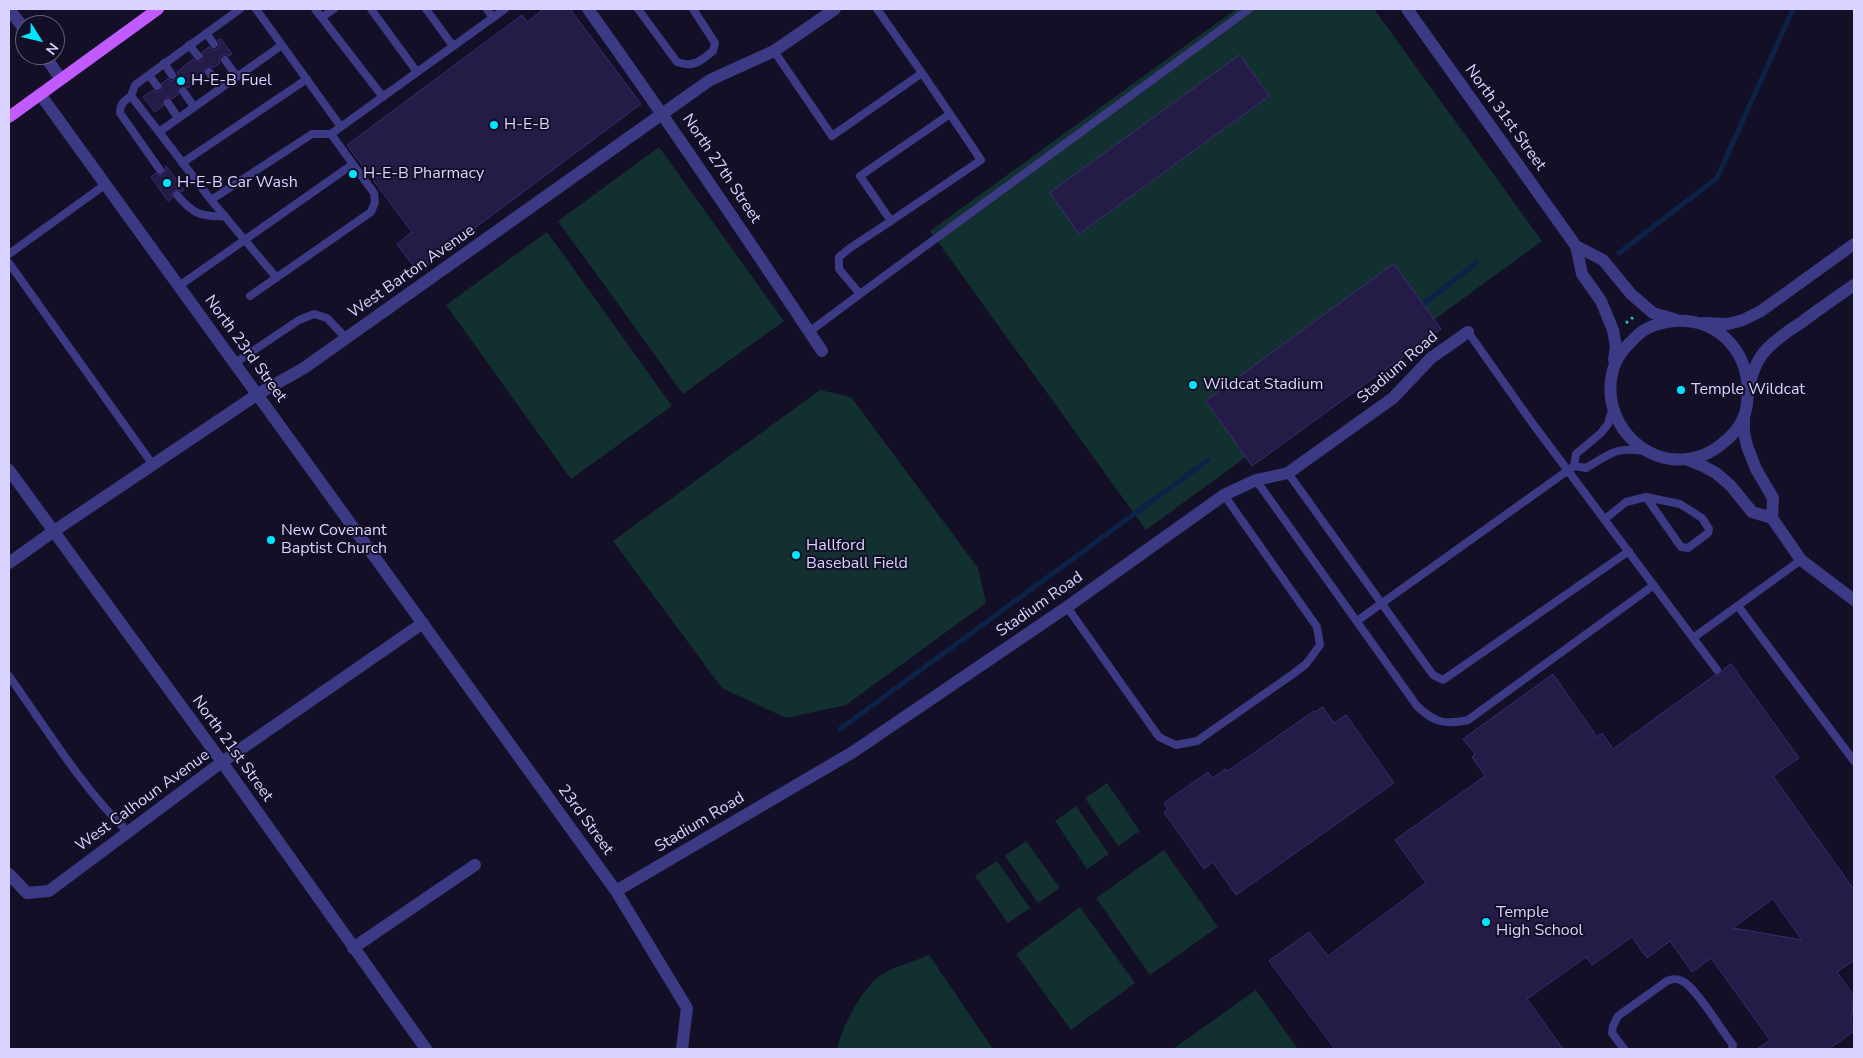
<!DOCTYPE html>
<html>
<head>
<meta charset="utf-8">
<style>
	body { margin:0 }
	#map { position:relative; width:1863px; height:1058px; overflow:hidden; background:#130f26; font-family:"Nunito Sans",sans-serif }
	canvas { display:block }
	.frame { position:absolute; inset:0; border:10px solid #d9d4ff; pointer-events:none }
	.north { position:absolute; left:15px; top:15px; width:50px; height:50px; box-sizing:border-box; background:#130f26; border:1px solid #625e7d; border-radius:50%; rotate:126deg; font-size:14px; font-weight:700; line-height:20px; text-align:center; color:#d9d4ff }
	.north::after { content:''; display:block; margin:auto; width:18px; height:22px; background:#00e5ff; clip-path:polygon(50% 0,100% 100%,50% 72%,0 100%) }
</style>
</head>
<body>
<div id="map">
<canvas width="1863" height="1058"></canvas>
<div class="frame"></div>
<div class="north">N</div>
</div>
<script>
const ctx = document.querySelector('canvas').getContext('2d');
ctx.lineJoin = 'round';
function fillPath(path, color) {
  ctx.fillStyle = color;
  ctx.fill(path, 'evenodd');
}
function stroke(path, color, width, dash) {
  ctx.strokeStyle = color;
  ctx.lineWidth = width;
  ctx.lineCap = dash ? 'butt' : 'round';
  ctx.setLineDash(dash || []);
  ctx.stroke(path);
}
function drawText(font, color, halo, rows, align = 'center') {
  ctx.font = font + ' "Nunito Sans",sans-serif';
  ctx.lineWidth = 4;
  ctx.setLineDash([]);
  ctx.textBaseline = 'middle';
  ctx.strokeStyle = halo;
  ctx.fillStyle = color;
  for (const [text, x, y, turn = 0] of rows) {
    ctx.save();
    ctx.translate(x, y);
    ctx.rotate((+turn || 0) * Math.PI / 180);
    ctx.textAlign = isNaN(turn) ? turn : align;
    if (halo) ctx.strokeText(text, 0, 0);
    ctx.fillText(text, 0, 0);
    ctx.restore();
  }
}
fillPath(new Path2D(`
	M1236 9H1374L1542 241 1146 530 930 231Z
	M659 147 784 321 683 394 558 221Z
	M547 232 672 406 571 479 446 305Z
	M820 390 851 397 978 568 986 603 846 705 786 718 722 688 613 541Z
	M1107 783 1140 831 1118 846 1085 798Z
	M1076 806 1109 854 1087 869 1055 821Z
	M1026 841 1060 888 1038 903 1005 856Z
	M1164 850 1218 927 1150 975 1096 898Z
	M997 861 1030 908 1008 923 975 876Z
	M1080 907 1135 983 1071 1030 1016 954Z
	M929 955 993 1049H837C843 1025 863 984 886 972 900 965 915 961 929 955Z
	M1256 990 1298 1049H1173Z`), '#12302f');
stroke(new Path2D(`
	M1619 253 1717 178 1793 9
	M1425 303 1476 263
	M840 729 1208 460`), '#0c2248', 5);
const building = new Path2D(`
	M544 9H570L641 104 417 271 397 244 412 232 347 145 522 15 527 22Z
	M221 39 232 54 229 56 225 54 221 56 219 60 220 63 213 68 209 66 205 68 203 72 204 75 188 88 183 85 179 87 177 91 179 94 172 99 168 97 165 99 163 106 155 112 143 97 153 90 157 92 161 90 162 83 168 79 172 81 175 79 178 75 177 72 193 59 196 61H201L203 58 202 52 209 47 214 50 218 48 220 44 218 40Z
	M1240 55 1269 96 1079 234 1050 193Z
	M166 166 184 190 182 192 178 190 174 191 172 194V198L168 201 151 177 156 173 160 176 164 174Z
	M1394 264 1441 329 1252 466 1206 401Z
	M1731 664 1799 758 1773 776 1854 890V960L1837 972 1854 996 1851 1022 1854 1027V1031L1829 1049H1757L1770 1040 1711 958 1692 972 1670 941 1647 958 1632 937 1592 965 1586 957 1527 999 1563 1049H1335L1269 961 1309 932 1328 956 1426 883 1395 840 1485 776 1472 757 1475 754 1463 739 1553 674 1597 737 1602 733 1613 749 1715 675H1720L1723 670ZM1773 899 1802 940 1733 928Z
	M1323 707 1334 723 1346 715 1394 783 1236 895 1213 862 1204 869 1164 812 1168 809 1164 803 1208 772 1212 778 1226 769 1228 771 1314 711 1315 712Z`);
fillPath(building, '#241b47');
stroke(building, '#3b2d73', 1);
stroke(new Path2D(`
	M1626 323 1636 315`), '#2fb8b0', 3, [2.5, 4]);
stroke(new Path2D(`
	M256 9 341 127
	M315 9 383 97
	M371 9 417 72
	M426 9 453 46
	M487 9 493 18
	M638 9 677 62C694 68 700 61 713 51L715 43 693 9
	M322 17 334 9
	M206 33 214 44
	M189 45 198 56
	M774 51 832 136 922 73 877 9
	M225 60 237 77
	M164 63 172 75
	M209 72 220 88
	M922 73 950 114 860 176 891 221 981 160 950 114
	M149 75 157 86
	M183 91 194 107
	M131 96C124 101 120 104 120 113L160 170
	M168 103 178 118
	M159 132 131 96 135 85 240 9
	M182 163 307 79
	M177 195C193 214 201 217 225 216
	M211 200 159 132 282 45
	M9 254 106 184
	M9 263 153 465
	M276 277 211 200 312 134H331
	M179 286 353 164
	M860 294 1249 9
	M250 296 371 212 375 202 374 193 331 134 505 9
	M809 332 860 294 839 269V257L850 248 891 221
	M1468 332 1533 424 1717 670
	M235 363 299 320 314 314 327 318 346 338
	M1574 466 1586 468C1609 455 1615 446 1644 451
	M1288 473 1433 675 1443 680 1629 551
	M1256 480 1417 706C1435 723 1445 725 1468 720L1654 585
	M1605 519 1626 502 1646 497 1680 504 1702 518 1709 529 1708 533 1688 548 1681 547 1646 497
	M1738 606 1854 761
	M1067 607 1159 737 1176 745 1197 741 1293 674 1306 664 1320 645 1317 627 1224 495
	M1357 621 1574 466 1576 454 1601 433 1608 424 1613 407
	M1693 638 1801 560
	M9 676C46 728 82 788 128 832
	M1624 1049 1612 1033 1613 1026 1618 1016 1667 981C1672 979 1676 978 1682 981 1696 987 1722 1031 1733 1045L1732 1049`), '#3d3a85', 8);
stroke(new Path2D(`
	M9 9 25 30
	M588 9C668 121 746 236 822 351
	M44 55 61 79
	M40 94 616 891 687 1008 682 1049
	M9 470 222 762 426 1049
	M9 563 54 531 258 394 304 368 710 80 774 51 835 9
	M9 874 27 893 49 891 222 762 423 623
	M616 891 853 752 1067 607 1224 495 1256 480 1288 473 1393 398 1431 358 1468 332
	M353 948 475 865`), '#3d3a85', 12);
stroke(new Path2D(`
	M1407 9 1576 246 1582 274 1601 301 1613 330 1616 347 1614 360
	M1576 246 1603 260 1631 294 1653 313 1674 319
	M1703 323 1728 324 1743 320 1761 311 1854 244
	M1748 389C1746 348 1716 318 1674 321 1663 322 1648 326 1639 334 1628 344 1617 355 1613 370 1599 419 1643 469 1693 458 1704 456 1715 450 1723 443 1732 436 1740 427 1744 416 1748 407 1747 396 1749 387 1752 374 1757 359 1766 350 1776 339 1790 330 1802 322 1819 309 1837 297 1854 285
	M1744 418V432L1747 446 1756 469 1773 498 1772 518
	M1686 459 1703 466 1716 473 1731 486 1752 512 1772 518 1801 560 1854 600`), '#3d3a85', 12);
stroke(new Path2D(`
	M9 117 158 9`), '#c25bff', 12);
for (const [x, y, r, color] of [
	[181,81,5,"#00e5ff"],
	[494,125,5,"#00e5ff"],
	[353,174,5,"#00e5ff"],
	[167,183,5,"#00e5ff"],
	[1193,385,5,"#00e5ff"],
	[1681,390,5,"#00e5ff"],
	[271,540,5,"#00e5ff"],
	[796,555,5,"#00e5ff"],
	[1486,922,5,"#00e5ff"]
]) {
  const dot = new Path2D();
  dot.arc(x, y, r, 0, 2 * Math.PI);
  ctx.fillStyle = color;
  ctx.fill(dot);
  stroke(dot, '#130f26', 2);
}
drawText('16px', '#d9d4ff', '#130f26', [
	["H-E-B Fuel",191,81],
	["H-E-B",504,125],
	["H-E-B Pharmacy",363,174],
	["H-E-B Car Wash",177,183],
	["Wildcat Stadium",1203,385],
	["Temple Wildcat",1691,390],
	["New Covenant",281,531],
	["Baptist Church",281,549],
	["Hallford",806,546],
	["Baseball Field",806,564],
	["Temple",1496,913],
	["High School",1496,931]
], 'left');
drawText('16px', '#d9d4ff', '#130f26', [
	["North 31st Street",1505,118,54],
	["North 27th Street",721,169,56],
	["West Barton Avenue",412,272,-35],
	["North 23rd Street",245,349,54],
	["Stadium Road",1398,368,-41],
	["Stadium Road",1040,605,-35],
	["North 21st Street",232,749,54],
	["West Calhoun Avenue",143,801,-36],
	["23rd Street",585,820,54],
	["Stadium Road",700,823,-31]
]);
</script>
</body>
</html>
